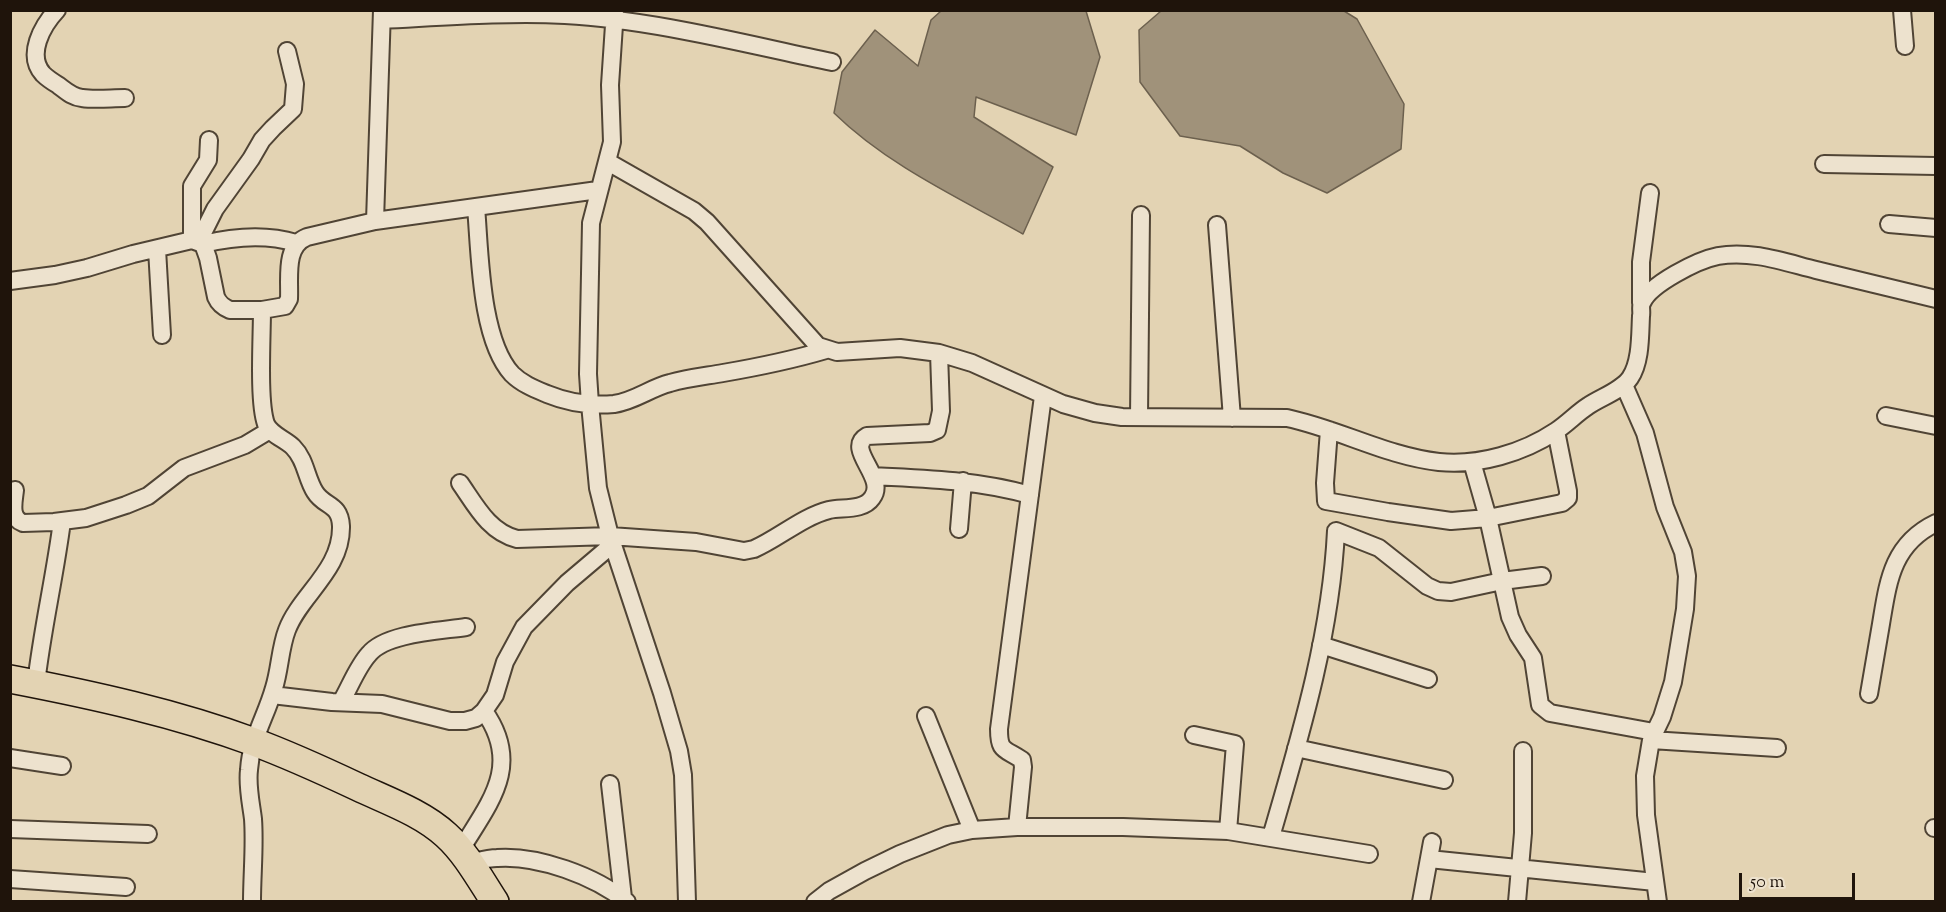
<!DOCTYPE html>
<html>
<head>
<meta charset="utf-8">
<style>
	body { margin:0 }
	#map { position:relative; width:1946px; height:912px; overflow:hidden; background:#e3d3b3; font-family:"Sorts Mill Goudy",serif }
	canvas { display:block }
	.frame { position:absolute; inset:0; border:12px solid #1f140b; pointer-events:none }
	.scale { position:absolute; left:1739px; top:873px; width:116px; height:27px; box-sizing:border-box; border:3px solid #1f140b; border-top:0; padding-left:8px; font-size:18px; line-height:21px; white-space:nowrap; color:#1f140b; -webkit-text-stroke:4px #ede2ce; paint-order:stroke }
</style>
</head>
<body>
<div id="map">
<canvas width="1946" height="912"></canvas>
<div class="frame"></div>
<div class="scale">50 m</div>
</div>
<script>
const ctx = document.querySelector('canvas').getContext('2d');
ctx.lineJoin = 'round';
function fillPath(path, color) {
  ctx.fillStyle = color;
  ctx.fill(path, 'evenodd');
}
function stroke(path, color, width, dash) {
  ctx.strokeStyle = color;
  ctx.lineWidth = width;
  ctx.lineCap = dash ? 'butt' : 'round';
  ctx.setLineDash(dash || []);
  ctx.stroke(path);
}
const water = new Path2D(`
	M941 11H1086L1100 57 1076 135 976 97 974 117 1053 167 1023 234C959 198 887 165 834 113L842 72 875 30 918 66 931 20Z
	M1161 11H1344L1357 19 1404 104 1401 149 1327 193 1283 173 1240 146 1180 136 1140 82 1139 30Z`);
fillPath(water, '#a0927a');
stroke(water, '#6c604e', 1.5);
const street = new Path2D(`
	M57 10C42 26 26 55 43 74 47 78 53 82 58 85 66 91 72 97 82 98 96 100 111 98 125 98
	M615 10 610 85 612 142 591 223 588 374 590 404 598 488 610 536 662 693 679 751 683 775 687 902
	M1902 10 1905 46
	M382 20C443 17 505 12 565 15 654 20 745 44 832 62
	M608 162 694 211 707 222 818 346 837 352 900 348 939 353 972 363 1063 404 1095 413 1122 417 1287 418C1339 429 1386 456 1439 462 1479 466 1523 453 1556 431 1568 423 1577 413 1588 406 1601 397 1621 391 1630 378 1641 362 1640 335 1641 316 1642 312 1640 306 1642 303 1650 284 1698 260 1718 256 1751 250 1784 262 1816 270 1856 280 1896 289 1936 299
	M1824 164 1936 166
	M476 207C480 252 480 339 512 374 522 384 535 389 547 394 569 403 592 406 614 404 635 401 650 388 670 383 687 378 706 376 723 373 758 367 792 360 826 350
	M375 221 382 10
	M1889 224 1936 228
	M1217 225 1232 418
	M192 240V186L208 160 209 140
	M199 241 215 209 251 159 262 140 273 128 293 109 295 84 287 51
	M203 244C232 237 267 234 296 243
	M157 249 162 335
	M10 281 55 275 87 268 133 254 192 240 203 244 208 258 216 297C219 304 223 307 230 310H262L285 306 289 299C290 278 284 246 307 237L375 221 598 190
	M1641 303V262L1650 193
	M1624 385 1645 433 1665 507 1683 552 1687 576 1685 609 1673 682 1662 717 1651 740 1645 776 1646 815 1658 902
	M1886 416 1936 426
	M1139 417 1141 215
	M1329 430 1325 483 1326 501 1388 512 1451 521 1488 518 1562 503 1568 498V491L1556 431
	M1472 462 1488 518 1510 617 1518 635 1533 658 1540 705 1550 713 1654 732
	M873 476C927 479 978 480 1030 495
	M460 483C476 506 489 532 517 539L610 536 696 542 744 551 754 549C779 538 802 517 829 510 842 507 863 511 872 498 888 478 844 449 867 436L930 433 937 430 941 411 939 353
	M15 490C14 501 9 518 23 523L54 522 86 518 126 505 148 496 184 468 245 445 270 430
	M959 529 963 481
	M1321 645 1428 679
	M36 684C42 630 55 576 62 521
	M1869 694C1873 671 1877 648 1881 624 1888 582 1892 544 1936 523
	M272 695 332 702 382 704 450 721H465L476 718 484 711 495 695 505 662 524 627 567 583 613 544
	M341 702C350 687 357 667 369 654 386 633 440 631 466 627
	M926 716 972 830
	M1194 735 1235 744 1228 831
	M1651 740 1777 748
	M1296 748 1444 780
	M10 758 62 766
	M610 784 623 898
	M1017 827 1023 767 1022 760C1004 748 999 752 999 729L1043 396
	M1934 828H1936
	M10 829 148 834
	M1271 837C1300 737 1331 635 1336 531L1379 548 1427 586 1438 591 1451 592 1502 581 1542 576
	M460 851C489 803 523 766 484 711
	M1429 859 1655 882
	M469 863C478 861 488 858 497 858 538 855 595 876 627 902
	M10 879 126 887
	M252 902C252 874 255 846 253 819 251 803 247 786 249 770 251 738 266 717 274 688 280 669 280 648 287 630 300 595 342 570 341 526 340 503 324 507 315 492 306 478 306 460 293 447 285 439 271 435 266 424 258 402 262 337 262 310
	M815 902 829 891 865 871 900 854 948 835 972 830 1017 827H1123L1228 831 1369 854
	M1421 902 1432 842
	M1517 902 1523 833V751`);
const primary = new Path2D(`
	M10 679C93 695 175 713 254 742 289 755 324 771 358 787 388 801 422 813 446 835 466 853 480 879 495 902`);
stroke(street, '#504435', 20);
stroke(primary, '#1f140b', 30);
stroke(street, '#ede2ce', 16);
stroke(primary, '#e3d3b3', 27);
</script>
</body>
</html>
